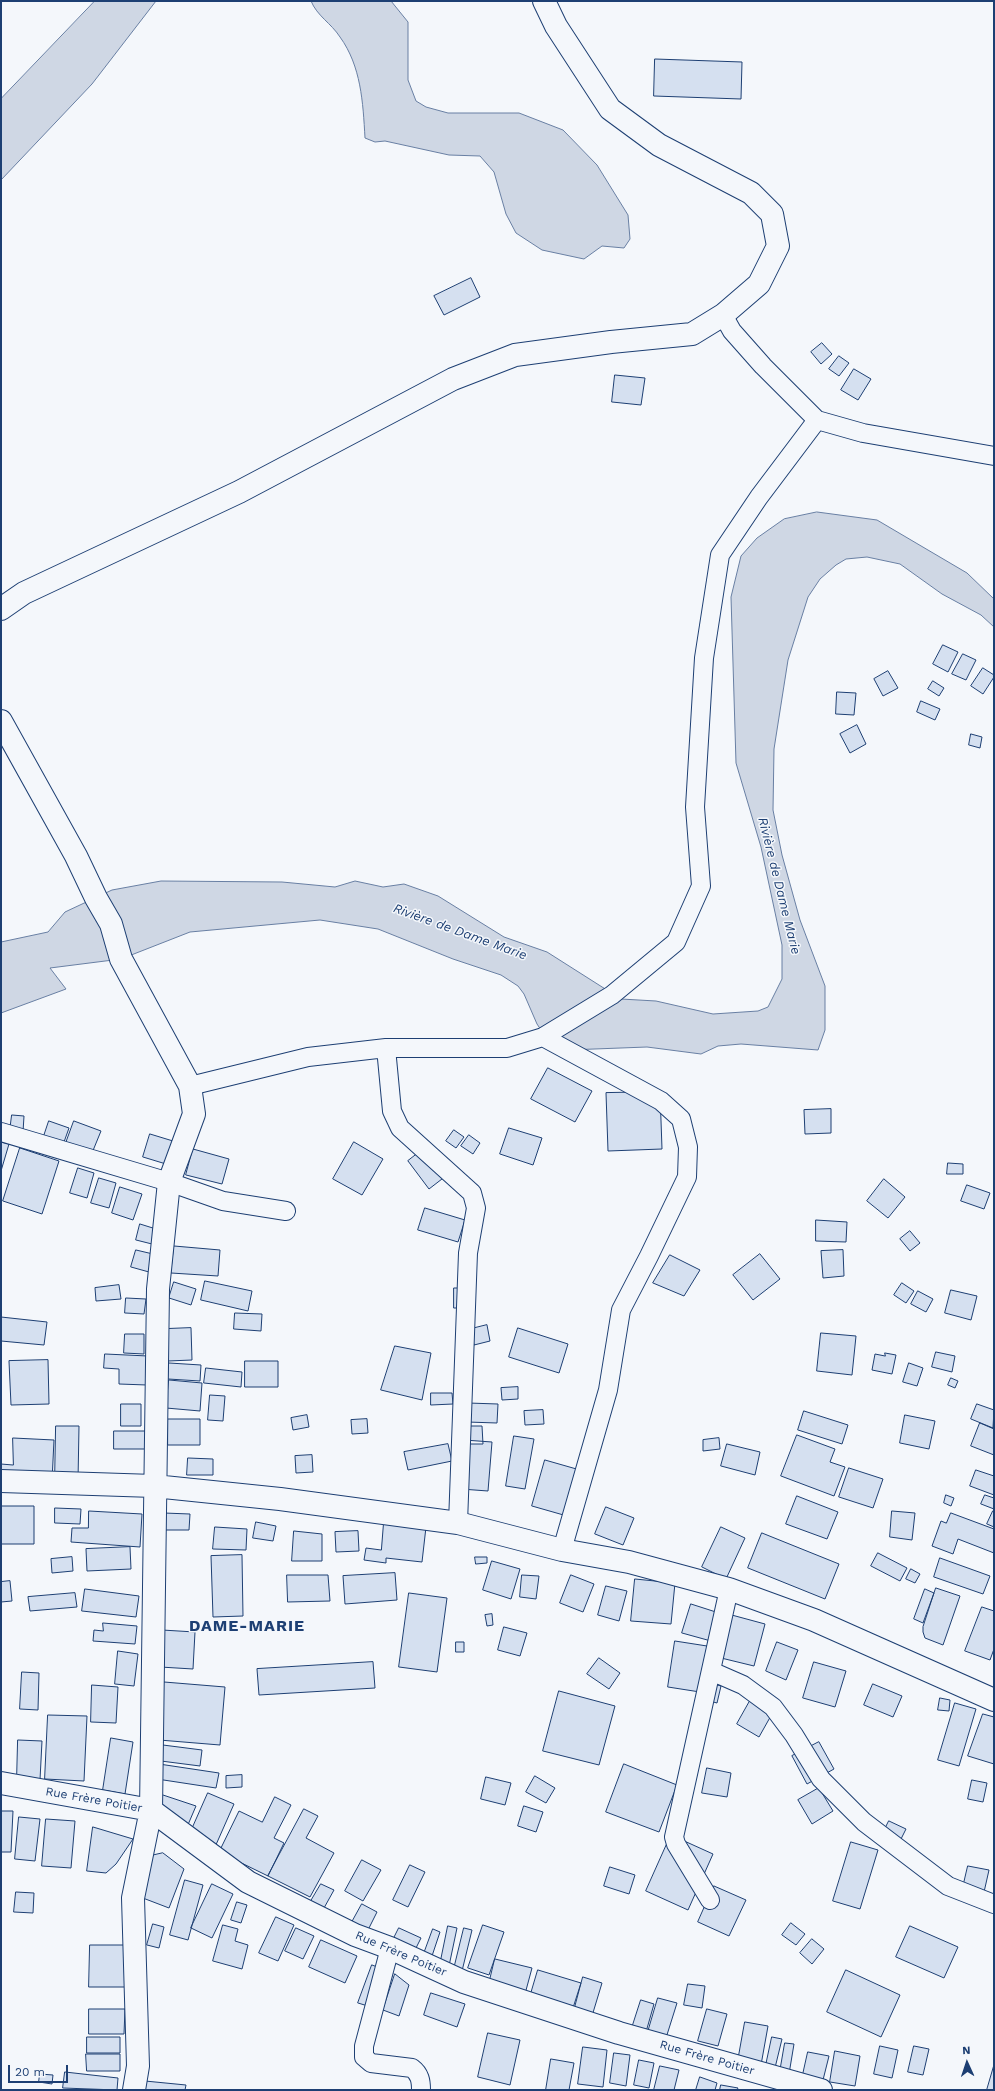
<!DOCTYPE html>
<html>
<head>
<meta charset="utf-8">
<style>
	body { margin:0 }
	#map { position:relative; width:995px; height:2091px; overflow:hidden; background:#f4f7fb; font-family:"Work Sans",sans-serif }
	canvas { display:block }
	.frame { position:absolute; inset:0; border:2px solid #1d3f73; pointer-events:none }
	.north { position:absolute; left:947px; top:2043px; width:40px; height:40px; -webkit-text-stroke:3px #f4f7fb; paint-order:stroke; rotate:357deg; font-size:11px; font-weight:700; line-height:16px; text-align:center; color:#1d3f73 }
	.north::after { content:''; display:block; margin:auto; width:14px; height:18px; background:#1d3f73; clip-path:polygon(50% 0,100% 100%,50% 72%,0 100%) }
	.scale { position:absolute; left:8px; top:2065px; width:60px; height:18px; box-sizing:border-box; border:2px solid #1d3f73; border-top:0; padding-left:5px; font-size:12px; line-height:14px; white-space:nowrap; color:#1d3f73; -webkit-text-stroke:3px #f4f7fb; paint-order:stroke }
</style>
</head>
<body>
<div id="map">
<canvas width="995" height="2091"></canvas>
<div class="frame"></div>
<div class="north">N</div>
<div class="scale">20 m</div>
</div>
<script>
const ctx = document.querySelector('canvas').getContext('2d');
ctx.lineJoin = 'round';
function fillPath(path, color) {
  ctx.fillStyle = color;
  ctx.fill(path, 'evenodd');
}
function stroke(path, color, width, dash) {
  ctx.strokeStyle = color;
  ctx.lineWidth = width;
  ctx.lineCap = dash ? 'butt' : 'round';
  ctx.setLineDash(dash || []);
  ctx.stroke(path);
}
function drawText(font, color, halo, rows, align = 'center') {
  ctx.font = font + ' "Work Sans",sans-serif';
  ctx.lineWidth = 3;
  ctx.setLineDash([]);
  ctx.textBaseline = 'middle';
  ctx.strokeStyle = halo;
  ctx.fillStyle = color;
  for (const [text, x, y, turn = 0] of rows) {
    ctx.save();
    ctx.translate(x, y);
    ctx.rotate((+turn || 0) * Math.PI / 180);
    ctx.textAlign = isNaN(turn) ? turn : align;
    if (halo) ctx.strokeText(text, 0, 0);
    ctx.fillText(text, 0, 0);
    ctx.restore();
  }
}
const water = new Path2D(`
	M95 1H156L92 84 1 180V99Z
	M311 1H391L408 22V80L416 101 426 107 448 113H519L563 130 597 165 628 215 630 239 624 248 602 246 584 259 542 250 516 233 506 214 494 172 480 156 449 155 385 141 375 142 365 138C363 102 361 66 340 37 331 23 317 16 311 1Z
	M817 512 877 520 967 573 994 599V627L981 615 942 594 900 564 867 557 846 559 836 565 820 579 808 597 788 660 774 749 773 810 782 855 800 920 825 986V1030L818 1050 741 1044 718 1046 701 1054 647 1047 568 1050 549 1042 537 1024 524 994 518 986 501 975 453 959 378 929 320 920 190 932 121 959 50 968 66 989 1 1013V942L48 932 65 912 112 890 161 881 282 882 335 887 355 881 383 887 404 884 438 896 504 937 547 952 621 999 656 1001 713 1014 758 1011 768 1007 782 979V945L761 847 736 763 731 597 741 556 757 538 784 519Z`);
fillPath(water, '#cfd7e4');
stroke(water, '#687fa3', 1);
const building = new Path2D(`
	M655 59 742 62 741 99 654 96Z
	M471 278 480 297 444 315 434 296Z
	M822 343 832 354 821 364 811 352Z
	M839 356 849 363 839 376 829 369Z
	M854 369 871 379 858 400 841 390Z
	M615 375 645 378 641 405 612 402Z
	M943 645 958 652 948 672 933 664Z
	M963 654 976 660 966 680 952 674Z
	M983 668 994 675V677L983 694 971 686Z
	M888 671 898 688 883 696 874 679Z
	M933 681 944 688 939 696 928 689Z
	M837 692 856 693 854 715 836 714Z
	M921 701 940 709 935 720 917 712Z
	M857 725 866 744 850 753 840 734Z
	M971 734 982 737 980 748 969 745Z
	M548 1068 592 1091 575 1122 531 1099Z
	M660 1092 662 1149 608 1151 606 1093Z
	M831 1109V1133L805 1134 804 1110Z
	M12 1115 24 1116 23 1132 10 1131Z
	M49 1121 69 1128 64 1142 44 1136Z
	M74 1121 101 1131 92 1153 66 1143Z
	M509 1128 542 1138 533 1165 500 1154Z
	M454 1130 464 1137 456 1148 446 1141Z
	M150 1134 173 1141 166 1164 143 1157Z
	M469 1135 480 1143 473 1154 461 1146Z
	M1 1142 9 1144 1 1171Z
	M354 1142 383 1159 362 1195 333 1179Z
	M430 1144 451 1172 429 1189 408 1161Z
	M20 1148 59 1161 42 1214 3 1201Z
	M193 1149 229 1159 222 1184 186 1175Z
	M948 1163 963 1164V1174H947Z
	M78 1168 94 1173 87 1198 70 1193Z
	M99 1178 116 1183 109 1208 91 1203Z
	M884 1179 905 1197 888 1218 867 1201Z
	M967 1185 990 1193 984 1209 961 1201Z
	M120 1187 142 1194 133 1220 112 1213Z
	M425 1208 465 1220 458 1242 418 1230Z
	M816 1220 847 1222 846 1242 816 1241Z
	M140 1224 156 1229 152 1244 136 1240Z
	M910 1231 920 1243 910 1251 900 1239Z
	M174 1246 220 1250 218 1276 171 1273Z
	M136 1250 153 1254 149 1272 131 1267Z
	M843 1250 844 1276 823 1278 821 1251Z
	M760 1254 780 1279 753 1300 733 1275Z
	M670 1255 700 1270 684 1296 653 1283Z
	M205 1281 252 1291 248 1311 201 1300Z
	M174 1282 196 1289 191 1305 169 1298Z
	M902 1283 914 1291 906 1303 894 1295Z
	M119 1285 121 1299 96 1301 95 1288Z
	M454 1288H474V1308H454Z
	M951 1290 977 1296 971 1320 945 1313Z
	M918 1291 933 1299 926 1312 911 1304Z
	M126 1298 146 1299 144 1314 125 1313Z
	M235 1313 262 1314 261 1331 234 1329Z
	M1 1317 47 1322 44 1345 1 1341Z
	M487 1325 490 1341 474 1345 471 1329Z
	M191 1328 192 1360 168 1361 166 1329Z
	M518 1328 568 1344 559 1373 509 1357Z
	M821 1333 856 1336 852 1375 817 1371Z
	M125 1334H144V1354L124 1353Z
	M395 1346 431 1353 422 1400 381 1390Z
	M936 1352 955 1356 952 1372 932 1367Z
	M885 1353 896 1355 892 1374 872 1370 875 1354 885 1356Z
	M105 1354 148 1356 147 1385 119 1384V1369L104 1368Z
	M48 1360 49 1404 11 1405 9 1361Z
	M245 1361H278V1387H245Z
	M169 1363 201 1365 200 1381 168 1379Z
	M909 1363 923 1368 917 1386 903 1382Z
	M206 1368 242 1372 241 1387 204 1383Z
	M951 1378 958 1381 955 1388 948 1385Z
	M169 1380 202 1383 200 1411 166 1408Z
	M518 1387V1399L502 1400 501 1388Z
	M431 1393H452L453 1404 431 1405Z
	M210 1395 225 1396 223 1421 208 1420Z
	M468 1403 498 1404 497 1423 467 1422Z
	M121 1404H141V1426H121Z
	M977 1404 994 1410 993 1428 971 1419Z
	M543 1410 544 1424 525 1425 524 1411Z
	M804 1411 848 1425 842 1444 798 1430Z
	M307 1415 309 1427 293 1430 291 1418Z
	M905 1415 935 1421 929 1449 900 1443Z
	M168 1419H200V1445H168Z
	M367 1419 368 1433 352 1434 351 1420Z
	M980 1423 994 1429V1455L971 1446Z
	M56 1426H79L78 1481H55Z
	M468 1426H482L483 1444H469Z
	M114 1431H149V1449H114Z
	M797 1435 835 1449 830 1462 845 1467 834 1496 781 1476Z
	M514 1436 534 1439 525 1489 506 1486Z
	M13 1438 54 1440 52 1481 1 1479V1464L13 1465Z
	M719 1438 720 1449 703 1451V1440Z
	M464 1440 492 1442 488 1491 461 1489Z
	M448 1444 452 1461 408 1470 404 1452Z
	M727 1444 760 1452 755 1475 721 1466Z
	M312 1455 313 1472 296 1473 295 1456Z
	M188 1458 213 1459V1475H187Z
	M545 1460 580 1470 567 1516 532 1506Z
	M849 1468 883 1479 873 1508 839 1497Z
	M976 1470 994 1476V1495L970 1486Z
	M946 1495 954 1498 951 1506 944 1503Z
	M985 1495 994 1498V1509L981 1504Z
	M797 1496 838 1512 827 1539 786 1524Z
	M1 1506H34V1544H1Z
	M606 1507 634 1518 623 1545 595 1534Z
	M55 1508 81 1509 80 1524 55 1523Z
	M89 1511 142 1514 140 1547 71 1542 72 1528H88Z
	M892 1511 915 1513 912 1540 890 1537Z
	M993 1511H994V1527L987 1524Z
	M164 1513 190 1514 189 1530H164Z
	M951 1513 994 1529V1553L958 1539 953 1554 932 1546 941 1521 946 1523Z
	M256 1522 276 1526 273 1541 253 1538Z
	M384 1522 426 1527 422 1562 386 1558V1563L364 1560 366 1548 381 1550Z
	M215 1527 247 1529 246 1550 213 1549Z
	M721 1527 745 1538 726 1579 702 1567Z
	M294 1531 322 1534V1561H292Z
	M358 1531 359 1551 336 1552 335 1532Z
	M762 1533 839 1564 825 1599 748 1568Z
	M130 1547 131 1569 87 1571 86 1549Z
	M878 1553 907 1568 900 1581 871 1566Z
	M242 1555 243 1616 213 1617 211 1556Z
	M72 1557 73 1571 52 1573 51 1559Z
	M475 1557H487V1563L476 1564Z
	M940 1558 990 1576 983 1594 934 1577Z
	M492 1561 520 1569 511 1599 483 1590Z
	M911 1569 920 1574 915 1583 906 1579Z
	M395 1573 397 1600 345 1604 343 1576Z
	M287 1575H328L330 1601 288 1602Z
	M522 1575 539 1576 536 1599 520 1597Z
	M571 1575 594 1584 583 1612 560 1603Z
	M635 1579 675 1583 671 1624 631 1621Z
	M10 1581 12 1601 1 1602V1582Z
	M606 1586 627 1591 619 1621 598 1615Z
	M936 1588 960 1596 943 1645 925 1638 923 1632V1627Z
	M85 1589 139 1596 136 1617 82 1611Z
	M925 1589 934 1593 923 1623 914 1619Z
	M75 1593 77 1607 30 1611 28 1597Z
	M409 1593 447 1598 437 1672 399 1667Z
	M691 1604 719 1613 711 1641 682 1633Z
	M982 1607 994 1611V1649L990 1660 965 1651Z
	M492 1614 493 1625 487 1626 485 1615Z
	M728 1614 765 1624 754 1666 717 1657Z
	M103 1623 137 1626 135 1644 93 1641 94 1630 103 1631Z
	M504 1627 527 1633 520 1656 498 1650Z
	M162 1630 195 1632 193 1669 160 1667Z
	M675 1641 707 1646 700 1692 668 1687Z
	M456 1642H464V1652H456Z
	M777 1642 798 1650 786 1680 766 1671Z
	M118 1651 138 1654 134 1686 115 1684Z
	M599 1658 620 1673 609 1689 587 1674Z
	M373 1662 375 1688 259 1695 257 1669Z
	M814 1662 846 1671 835 1707 803 1698Z
	M22 1672 39 1673 38 1710 20 1709Z
	M164 1682 225 1687 220 1745 159 1740Z
	M711 1683 721 1686 717 1703 706 1700Z
	M873 1684 902 1696 893 1717 864 1705Z
	M92 1685 118 1687 116 1723 91 1722Z
	M559 1691 615 1706 599 1765 543 1751Z
	M755 1692 777 1705 759 1737 737 1724Z
	M940 1698 950 1700 949 1711 938 1710Z
	M955 1703 976 1709 959 1766 938 1760Z
	M983 1714 994 1717V1764L968 1756Z
	M48 1715 87 1716 84 1781 45 1779Z
	M111 1738 133 1742 125 1794 103 1790Z
	M18 1740 42 1741 40 1780 17 1779Z
	M819 1742 834 1769 807 1784 792 1756Z
	M155 1744 202 1750 200 1766 153 1760Z
	M159 1764 219 1773 216 1788 157 1779Z
	M624 1764 677 1785 659 1832 606 1812Z
	M707 1768 731 1773 727 1797 702 1793Z
	M242 1775V1787L226 1788V1776Z
	M535 1776 555 1788 546 1803 526 1792Z
	M486 1777 511 1783 505 1805 481 1799Z
	M972 1780 987 1783 983 1802 968 1799Z
	M819 1788 833 1811 812 1824 798 1800Z
	M157 1793 196 1806 184 1834 156 1805Z
	M208 1793 234 1804 215 1847 189 1836Z
	M275 1797 291 1805 274 1838 284 1843 268 1876 219 1852 239 1811 262 1822Z
	M524 1806 543 1812 536 1832 518 1826Z
	M304 1809 318 1816 306 1838 334 1853 310 1897 268 1876Z
	M1 1811H13L11 1852H1Z
	M19 1817 40 1819 35 1861 15 1859Z
	M46 1819 75 1821 71 1868 42 1866Z
	M889 1821 906 1829 899 1843 882 1835Z
	M93 1827 133 1839 116 1864 106 1873 87 1871Z
	M671 1835 713 1854 688 1910 646 1891Z
	M851 1842 878 1850 860 1909 833 1901Z
	M163 1853 184 1869 169 1908 135 1895 150 1856Z
	M362 1860 381 1870 363 1901 345 1891Z
	M410 1865 425 1872 408 1907 393 1900Z
	M968 1866 989 1870 982 1901 961 1896Z
	M610 1867 635 1875 629 1894 604 1886Z
	M185 1880 203 1885 188 1940 170 1935Z
	M212 1884 233 1894 212 1938 191 1928Z
	M321 1884 334 1890 324 1908 311 1901Z
	M714 1886 746 1900 729 1936 698 1922Z
	M16 1892 34 1893 33 1913 14 1912Z
	M237 1902 247 1905 241 1923 231 1920Z
	M362 1904 377 1912 367 1932 351 1924Z
	M276 1917 294 1925 278 1961 259 1953Z
	M791 1923 805 1934 796 1945 782 1935Z
	M153 1924 164 1927 159 1948 147 1945Z
	M223 1925 238 1929 235 1941 248 1945 242 1969 213 1961Z
	M483 1925 504 1932 489 1975 468 1968Z
	M448 1926 457 1928 449 1966 440 1965Z
	M910 1926 958 1947 944 1978 896 1957Z
	M296 1928 314 1936 303 1959 285 1951Z
	M399 1928 421 1938 412 1956 390 1946Z
	M464 1928 472 1930 462 1971 454 1969Z
	M433 1929 440 1932 430 1962 422 1959Z
	M812 1939 824 1949 812 1964 800 1953Z
	M321 1940 357 1956 345 1983 309 1967Z
	M90 1945H126L125 1987H89Z
	M495 1959 532 1968 525 1994 489 1984Z
	M372 1965 393 1973 381 2010 358 2003Z
	M538 1970 581 1983 572 2011 530 1997Z
	M846 1970 900 1995 881 2037 827 2012Z
	M395 1974 409 1985 399 2016 383 2010Z
	M583 1977 602 1983 592 2016 574 2011Z
	M688 1984 705 1986 702 2008 684 2005Z
	M431 1993 465 2004 457 2027 424 2015Z
	M658 1998 677 2003 666 2038 648 2032Z
	M641 2000 654 2004 646 2032 632 2028Z
	M89 2009H125L124 2034H89Z
	M707 2009 727 2014 718 2046 698 2041Z
	M745 2022 768 2026 761 2065 738 2061Z
	M488 2033 520 2040 510 2085 478 2077Z
	M87 2037H120V2053H87Z
	M772 2037 782 2039 774 2072 765 2070Z
	M785 2043 794 2044 789 2074 780 2072Z
	M880 2046 898 2050 892 2078 874 2074Z
	M914 2046 929 2049 923 2075 908 2072Z
	M583 2047 607 2050 603 2087 578 2084Z
	M835 2051 860 2056 855 2086 830 2082Z
	M808 2052 829 2056 822 2084 802 2079Z
	M614 2053 630 2055 626 2086 610 2083Z
	M86 2054H120V2071H87Z
	M551 2059 574 2063 569 2090H546Z
	M639 2060 654 2063 649 2088 634 2085Z
	M994 2065V2090H987Z
	M660 2066 679 2070 674 2090H654Z
	M65 2072 118 2078 117 2090 63 2088Z
	M40 2074 53 2075 52 2084 39 2082Z
	M700 2077 717 2083 715 2090H696Z
	M145 2081 186 2085 185 2090H144Z
	M721 2085 738 2088 737 2090H720Z`);
fillPath(building, '#d5e0f0');
stroke(building, '#1d3f73', 1);
const street = new Path2D(`
	M723 315 732 331 763 366 817 420 863 433 994 456
	M543 1037 661 1101 681 1119 688 1147 687 1177 649 1256 621 1310 608 1390 562 1550
	M386 1048 392 1111 400 1128 472 1193 476 1208 468 1253 458 1523
	M190 1086 308 1057 386 1048H507L543 1037 612 995 676 942 701 886 695 807 704 658 720 555 759 497 817 420
	M1 1132 169 1182 223 1201 286 1211
	M711 1671 743 1685 773 1707 794 1735 821 1779 864 1822 948 1886 994 1904
	M710 1900 676 1844 674 1837 729 1589
	M390 1948 364 2046V2057L371 2063 412 2068C420 2074 421 2081 421 2090`);
const secondary = new Path2D(`
	M1 609 24 593 239 492 453 379 515 355 611 342 692 334 723 315 759 284 778 246 772 214 751 193 659 145 610 109 556 26 544 1
	M1 721 76 856 96 898 111 924 121 959 190 1086 194 1114 169 1182 158 1289 151 1810 133 1898 138 2066 134 2090
	M1 1481 154 1486 280 1499 458 1523 562 1550 629 1562 729 1589 814 1620 994 1700
	M1 1783 151 1810 248 1882 355 1935 390 1948 464 1982 619 2033 821 2090`);
stroke(street, '#1d3f73', 20);
stroke(secondary, '#1d3f73', 24);
stroke(street, '#f4f7fb', 18);
stroke(secondary, '#f4f7fb', 22);
drawText('12px', '#1d3f73', '#f4f7fb', [
	["Rue Frère Poitier",94,1800,10],
	["Rue Frère Poitier",401,1954,23],
	["Rue Frère Poitier",707,2058,16]
]);
drawText('italic 13px', '#1d3f73', '#f4f7fb', [
	["Rivière de Dame Marie",779,886,76],
	["Rivière de Dame Marie",460,932,20]
]);
ctx.letterSpacing = '1px';
drawText('bold 16px', '#1d3f73', '#f4f7fb', [
	["DAME-MARIE",247,1626]
]);
ctx.letterSpacing = '0px';
</script>
</body>
</html>
